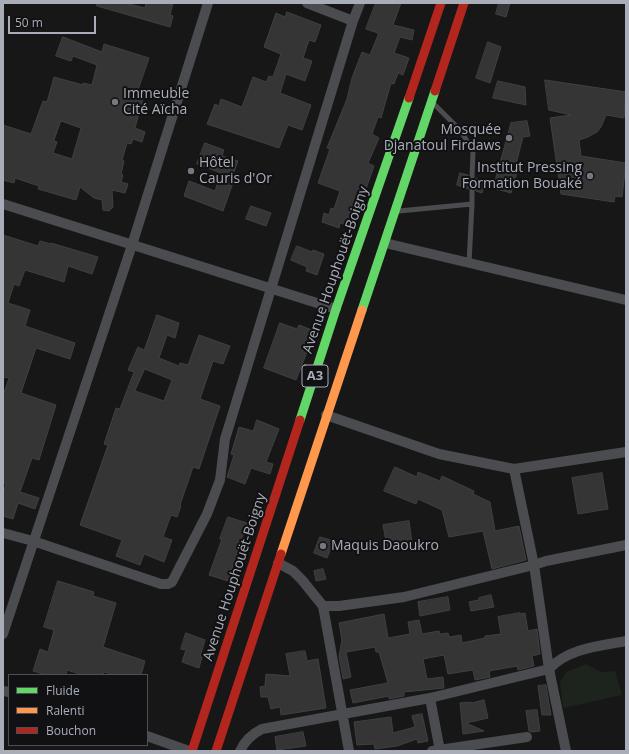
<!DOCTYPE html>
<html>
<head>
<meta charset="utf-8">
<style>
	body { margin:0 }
	#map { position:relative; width:629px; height:754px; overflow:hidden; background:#171717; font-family:"Open Sans",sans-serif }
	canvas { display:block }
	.frame { position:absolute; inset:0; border:4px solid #a8adb8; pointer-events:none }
	.legend { position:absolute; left:8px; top:674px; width:140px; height:72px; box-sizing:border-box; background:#111113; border:1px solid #4d4f55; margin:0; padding:5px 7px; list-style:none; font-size:12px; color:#a8adb8 }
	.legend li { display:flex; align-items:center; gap:8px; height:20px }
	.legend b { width:20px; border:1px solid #4d4f55 }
	.scale { position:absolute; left:8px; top:16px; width:88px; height:18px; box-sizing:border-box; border:2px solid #a8adb8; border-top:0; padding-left:5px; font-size:12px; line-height:14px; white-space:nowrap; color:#a8adb8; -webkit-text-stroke:3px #111113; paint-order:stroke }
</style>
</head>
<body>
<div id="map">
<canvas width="629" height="754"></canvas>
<div class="frame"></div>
<ul class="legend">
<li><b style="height:5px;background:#63d668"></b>Fluide</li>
<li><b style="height:5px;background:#ff974d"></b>Ralenti</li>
<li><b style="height:5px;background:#b3261e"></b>Bouchon</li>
</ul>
<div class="scale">50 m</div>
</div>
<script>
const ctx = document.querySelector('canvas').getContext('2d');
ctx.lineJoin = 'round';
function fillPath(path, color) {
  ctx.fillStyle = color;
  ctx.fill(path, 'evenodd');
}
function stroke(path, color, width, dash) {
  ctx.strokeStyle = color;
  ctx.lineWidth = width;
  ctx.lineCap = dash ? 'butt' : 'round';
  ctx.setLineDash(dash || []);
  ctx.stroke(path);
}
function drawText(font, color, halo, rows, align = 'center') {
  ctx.font = font + ' "Open Sans",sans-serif';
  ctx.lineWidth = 4;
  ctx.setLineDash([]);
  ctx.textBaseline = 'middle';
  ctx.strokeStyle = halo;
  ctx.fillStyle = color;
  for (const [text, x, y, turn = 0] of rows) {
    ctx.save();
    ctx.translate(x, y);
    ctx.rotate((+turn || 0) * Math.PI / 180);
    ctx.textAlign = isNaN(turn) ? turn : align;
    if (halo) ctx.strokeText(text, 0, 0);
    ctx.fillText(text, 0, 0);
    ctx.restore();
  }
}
fillPath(new Path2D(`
	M586 664 601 672 615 671 622 695 563 708 560 682 566 672Z`), '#1d241e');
const building = new Path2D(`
	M97 3H125L145 8 146 3H173L170 15 173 16 170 27 97 6Z
	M376 3H401L393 25 414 30 412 40 400 37 394 53 409 58 403 75 398 73 394 84 391 83 381 118 378 117 372 134 379 138 368 163 374 166 362 200H361L359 205 355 203 347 225 340 223 339 228 322 222 324 213 329 215 331 208 334 209 340 191 318 183 330 149 327 148 347 99 352 78 362 52 370 55 378 35V33L366 29Z
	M499 3H510L506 17 496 14Z
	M287 12 321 25 315 42 309 40 303 58 312 61 305 81 286 74 280 93 311 105 302 130 288 125 279 148 207 124 215 104 219 106 221 99 242 107 253 77 266 82 269 76 273 77 281 54 264 47 276 13 285 17Z
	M63 37 102 52 104 44 149 58 138 90 145 92 135 128 145 132 142 142 133 139 131 144 127 143 122 160 124 161 121 174 123 175 121 182 128 184 125 193 112 190 113 207 109 211 103 210 102 200 94 198 80 187 76 200 38 189 39 186 15 178 14 183 3 180V125L31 134 43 101 47 102 54 77 83 85V83L92 85 97 65 73 56 71 61 56 56ZM61 121 81 128 72 159 53 153 57 142 54 141Z
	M488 42 501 47 490 83 476 78Z
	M545 80 626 92 624 118 606 115 601 127 597 132 588 137 579 140 581 156 626 163 622 197 615 196 614 202 561 194 550 118 571 115 549 110Z
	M498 81 525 87 526 105 493 98Z
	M527 121 530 136 523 137 516 164 519 165 511 193 493 188 511 123Z
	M205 143 224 150 222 156 238 161 231 180H234L223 211 184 196 189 181 215 191 221 173 197 164Z
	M460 173 468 175 470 181H474L476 178 486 181 482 193 476 191 474 186H470L468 189 457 185Z
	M251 206 271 213 266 226 246 219Z
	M3 235 38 246 40 241 51 244V243L98 257 92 274 68 266 64 282 25 270 19 286 14 284 8 303 30 310 25 326 75 343 70 359 36 348 21 393 56 405 39 460 32 458 20 492 39 498 35 509 18 503 13 519 3 516V493L6 484 3 483V396L9 378 3 377Z
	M297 246 312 252 313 250 324 254 317 275 306 271 307 267 291 260Z
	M157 315 179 323 175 338 167 335 159 358 179 366 180 363 188 365 199 335 230 346 223 364 213 361 200 399 220 406 199 469 193 467 180 505 181 506 177 517 171 515 163 537 172 540 164 562 144 554 140 565 116 556 122 540 80 525 108 445 104 444 116 408 120 409 134 372 128 370 138 347 144 350ZM145 369 172 380 164 401 135 391Z
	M280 323 297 329 299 325 317 332 311 347H309L296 380 264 368Z
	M257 420 279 429 266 462 273 464 270 474 251 468 245 484 227 477 234 455 231 454 239 427 253 431Z
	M395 467 417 477 418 472 440 481 442 476 474 491 473 494 490 502 495 531 519 526 526 560 492 569 483 531 449 537 442 510 418 499 416 504 384 491Z
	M602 473 608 509 578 514 572 478Z
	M228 517 247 523 228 581 209 575 222 539H220Z
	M409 521 412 543 387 547 383 525Z
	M320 537 334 541 327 558 314 553Z
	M323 569 326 579 316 581 314 571Z
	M58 581 94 592 93 596 116 603 103 647 145 661 141 675H115L104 672 103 675H83L67 670 66 675H46L33 671 40 649 48 652 54 630 44 627Z
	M491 595 494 607 471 611 469 602 479 600V598Z
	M448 597 450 610 420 616 418 602Z
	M520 613V614L525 613 528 631 537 629 540 654 532 656 534 666 518 670 517 666 489 671 490 677 475 680 473 670 448 674 444 655 423 659 427 679 443 677 444 688 404 692V696L389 699V696L353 703 350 690 388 683 379 652H376L375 647 346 652 351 677 343 679 339 656 342 640 339 623 384 614 388 638 410 634 408 622 419 620 422 634 439 631 440 634 448 633 449 637 461 635 462 643 485 638V636L501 634 498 617Z
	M186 633 205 640 200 657H202L199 668 182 662 186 650 181 649Z
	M305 651 307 661 318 659 326 708 281 715 280 707 271 709 268 697H261L260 687 265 686 266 674 290 676 286 654Z
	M546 685 551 715H542L538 686Z
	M484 700 488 718 466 723 484 731 463 734 460 703 471 702V703Z
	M537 710 540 731 531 732 529 731 526 711Z
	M422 714 428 741 418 743 417 739 397 746 375 749 374 744 357 745 354 722 391 717 393 733 415 727 412 716Z
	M303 732 306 746 277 750 275 737Z`);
fillPath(building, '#353536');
stroke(building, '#3f4043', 1);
stroke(new Path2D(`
	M434 104 461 131 473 151 472 177
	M399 211 472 204V190
	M469 263 472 204`), '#4b4c50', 5);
stroke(new Path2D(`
	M307 3 353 21
	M3 204 336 309
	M385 243 626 300
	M326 415 439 454 514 469 626 452
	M514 469 534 565 546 561 626 545
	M3 533 33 541 161 584H168L172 582 207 514 220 480 225 439 353 21 360 3
	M278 563 293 571 302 580 323 606 349 751
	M323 606H339L404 597 534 565 549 669 566 751
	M3 634 132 245 208 3
	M3 691 9 692
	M430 698 440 751
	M147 736 189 751
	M240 751C245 740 252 734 262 729L430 698 549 669C568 648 600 646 626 641
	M432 751 527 737`), '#4b4c50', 10);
stroke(new Path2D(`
	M362 310 435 91
	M300 420 336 309 409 98`), '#63d668', 9);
stroke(new Path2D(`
	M281 554 362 310`), '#ff974d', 9);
stroke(new Path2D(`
	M435 91 464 3
	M409 98 441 3
	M192 751 300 420
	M216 751 281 554`), '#b3261e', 9);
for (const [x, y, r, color] of [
	[115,102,4,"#757880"],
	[509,138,4,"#757880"],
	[191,171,4,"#757880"],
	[590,176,4,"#757880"],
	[323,546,4,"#757880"]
]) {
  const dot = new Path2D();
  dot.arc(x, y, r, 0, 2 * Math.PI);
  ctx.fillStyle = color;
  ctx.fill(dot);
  stroke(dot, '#111113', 1.5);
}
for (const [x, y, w] of [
	[315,376,26]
]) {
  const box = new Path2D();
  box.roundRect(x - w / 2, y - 11, w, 22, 3);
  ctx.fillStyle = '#111113';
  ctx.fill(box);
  stroke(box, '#a8adb8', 1);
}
drawText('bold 13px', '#a8adb8', null, [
	["A3",315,376]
]);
drawText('14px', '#a8adb8', '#111113', [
	["Immeuble",123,94],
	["Cité Aïcha",123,110],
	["Mosquée",501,130,"right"],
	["Djanatoul Firdaws",501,146,"right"],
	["Hôtel",199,163],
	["Cauris d'Or",199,179],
	["Institut Pressing",582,168,"right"],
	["Formation Bouaké",582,184,"right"],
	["Maquis Daoukro",331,546]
], 'left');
drawText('14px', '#a8adb8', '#111113', [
	["Avenue Houphouët-Boigny",336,270,-71],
	["Avenue Houphouët-Boigny",235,577,-72]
]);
</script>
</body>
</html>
